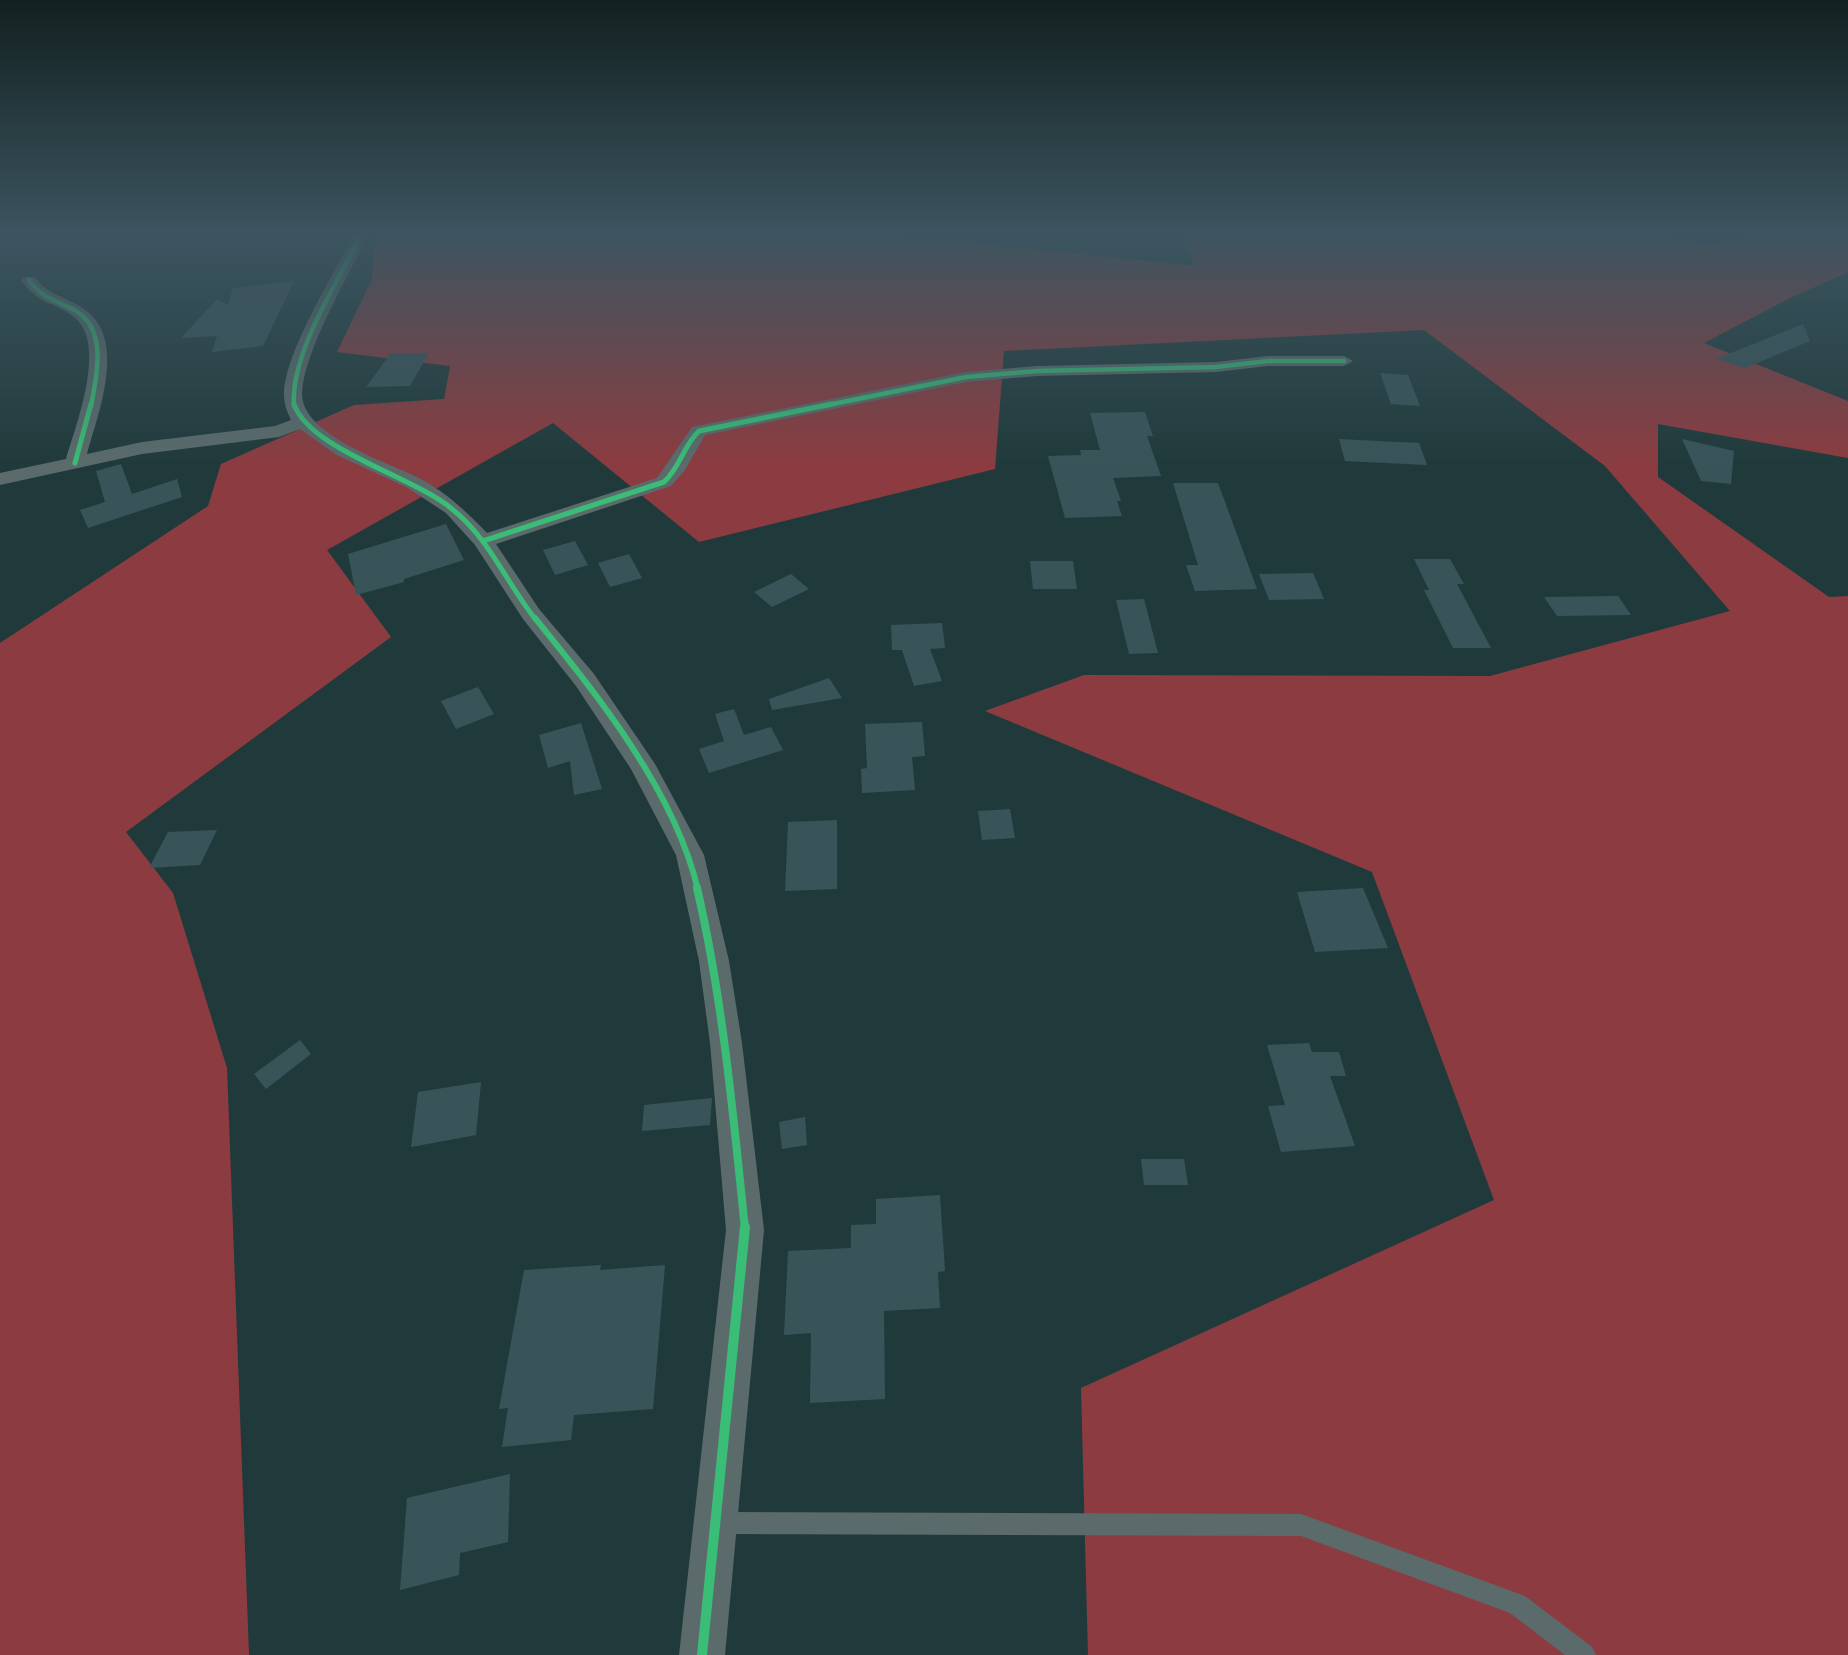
<!DOCTYPE html>
<html>
<head>
<meta charset="utf-8">
<style>
	body { margin:0 }
	canvas { display:block; background:#203a3b }
</style>
</head>
<body>
<canvas width="1848" height="1655"></canvas>
<script>
const ctx = document.querySelector('canvas').getContext('2d');
ctx.lineJoin = 'round';
function fillPath(path, color) {
  ctx.fillStyle = color;
  ctx.fill(path, 'evenodd');
}
function stroke(path, color, width, dash) {
  ctx.strokeStyle = color;
  ctx.lineWidth = width;
  ctx.lineCap = dash ? 'butt' : 'round';
  ctx.setLineDash(dash || []);
  ctx.stroke(path);
}
fillPath(new Path2D(`
	M378 235H901L1194 266 1182 235H1674L1709 246 1743 235H1848V272L1790 298 1704 343 1848 401V458L1658 424V477L1829 597 1848 596V1655H1088L1081 1388 1494 1200 1372 872 985 711 1084 675 1490 676 1730 611 1605 466 1424 330 1004 351 995 469 699 542 553 423 327 550 391 637 126 832 173 893 227 1068 249 1655H0V643L208 506 221 464 354 405 444 399 450 366 337 352 372 279 375 236Z`), '#8c3c40');
fillPath(new Path2D(`
	M294 281 263 346 212 352 217 336 181 338 217 299 228 305 233 288Z
	M1803 324 1810 341 1745 368 1716 359Z
	M391 353H429L410 386 366 387Z
	M1380 373 1408 375 1420 406 1391 404Z
	M1145 412 1153 436H1147L1161 476 1113 478 1121 501H1117L1122 516 1065 518 1048 456 1081 455 1080 450H1100L1090 413Z
	M1339 439 1419 443 1427 465 1345 461Z
	M1682 439 1734 451 1731 484 1701 481Z
	M121 464 132 494 177 479 182 497 88 528 80 510 105 502 96 471Z
	M1173 483H1218L1257 589 1195 591 1186 565H1198Z
	M446 524 464 560 404 579V582L356 595 348 554Z
	M575 541 588 565 555 575 543 550Z
	M629 554 642 578 610 587 598 563Z
	M1414 559H1450L1464 584H1457L1491 648H1453L1424 590H1429Z
	M1030 561H1073L1077 589H1033Z
	M1313 573 1324 599 1269 600 1259 574Z
	M791 574 809 589 772 607 754 592Z
	M1618 596 1631 615 1557 616 1544 597Z
	M1144 599 1158 653 1129 654 1116 600Z
	M942 623 945 648 930 649 942 681 914 686 902 650H892L891 625Z
	M829 678 842 698 772 710 769 699Z
	M478 687 494 714 456 729 441 701Z
	M734 709 744 735 771 727 783 750 709 773 699 749 724 741 715 714Z
	M922 722 925 756 912 757 915 790 862 793 861 769 867 768 865 724Z
	M581 723 602 789 574 795 570 761 548 768 539 735Z
	M1010 809 1015 838 982 840 978 811Z
	M837 820V889L785 891 788 822Z
	M217 830 200 865 149 868 168 832Z
	M1363 888 1388 948 1315 952 1297 892Z
	M300 1040 311 1054 266 1089 254 1074Z
	M1309 1043 1312 1052H1339L1346 1076H1330L1355 1146 1281 1152 1268 1106 1285 1105 1267 1045Z
	M481 1082 476 1135 411 1147 418 1092Z
	M712 1098 710 1125 642 1131 644 1105Z
	M805 1117 807 1145 782 1149 779 1122Z
	M1141 1159H1184L1188 1185H1144Z
	M940 1195 945 1271 938 1272 940 1308 884 1311 885 1399 810 1403 811 1333 784 1335 788 1251 851 1248V1225L876 1224V1199Z
	M601 1265 600 1270 665 1265 653 1409 574 1415 571 1440 502 1447 508 1408 499 1409 524 1270Z
	M510 1474 508 1542 460 1553 459 1575 400 1590 407 1498Z`), '#395459');
fillPath(new Path2D(`
	M720 1512 1301 1514 1525 1596 1592 1647 1596 1655H1565L1510 1613 1301 1536 720 1534 712 1531 709 1523 712 1515Z`), '#5b6b6c');
fillPath(new Path2D(`
	M354 235H368C349 276 305 348 302 392 300 436 389 462 421 479 447 493 467 512 487 533L657 478 692 427 966 372 1037 366 1216 362 1268 356H1344L1353 361 1344 366H1268L1216 372 1037 376 966 382 705 435 685 470 671 486 496 544 539 609 594 674 655 764 704 855 729 961 742 1043 764 1230 725 1655H679L726 1230 710 1043 699 961 676 855 631 769 576 686 523 619 475 545 446 513 408 488 335 454 300 429 279 437 142 454 0 485V473L66 459C76 425 108 343 74 317 54 301 38 305 21 280L23 277H35C48 296 66 296 84 309 128 339 98 414 87 454L142 442 275 426 291 420C287 411 284 404 284 394 285 352 334 274 354 235Z`), '#5b6b6c');
stroke(new Path2D(`
	M29 280C41 298 56 300 74 310 108 328 97 375 91 406
	M294 406C290 353 338 282 361 235
	M823 406 966 377 1037 371 1216 367 1268 361H1344`), '#3abd76', 4.5);
stroke(new Path2D(`
	M294 404C310 450 413 476 452 509 489 538 507 584 536 620
	M75 463 91 404
	M483 541 664 482C680 468 683 446 699 431L832 404`), '#3abd76', 5);
stroke(new Path2D(`
	M535 618C598 696 675 791 698 890`), '#3abd76', 6);
stroke(new Path2D(`
	M697 888C723 1000 733 1114 745 1229`), '#3abd76', 8);
stroke(new Path2D(`
	M702 1655 745 1227`), '#3abd76', 10);
const sky = ctx.createLinearGradient(0, 0, 0, 467);
sky.addColorStop(0, '#122020');
sky.addColorStop(0.5, '#3c5560');
sky.addColorStop(1, '#3c556000');
ctx.fillStyle = sky;
ctx.fillRect(0, 0, 1848, 467);
</script>
</body>
</html>
